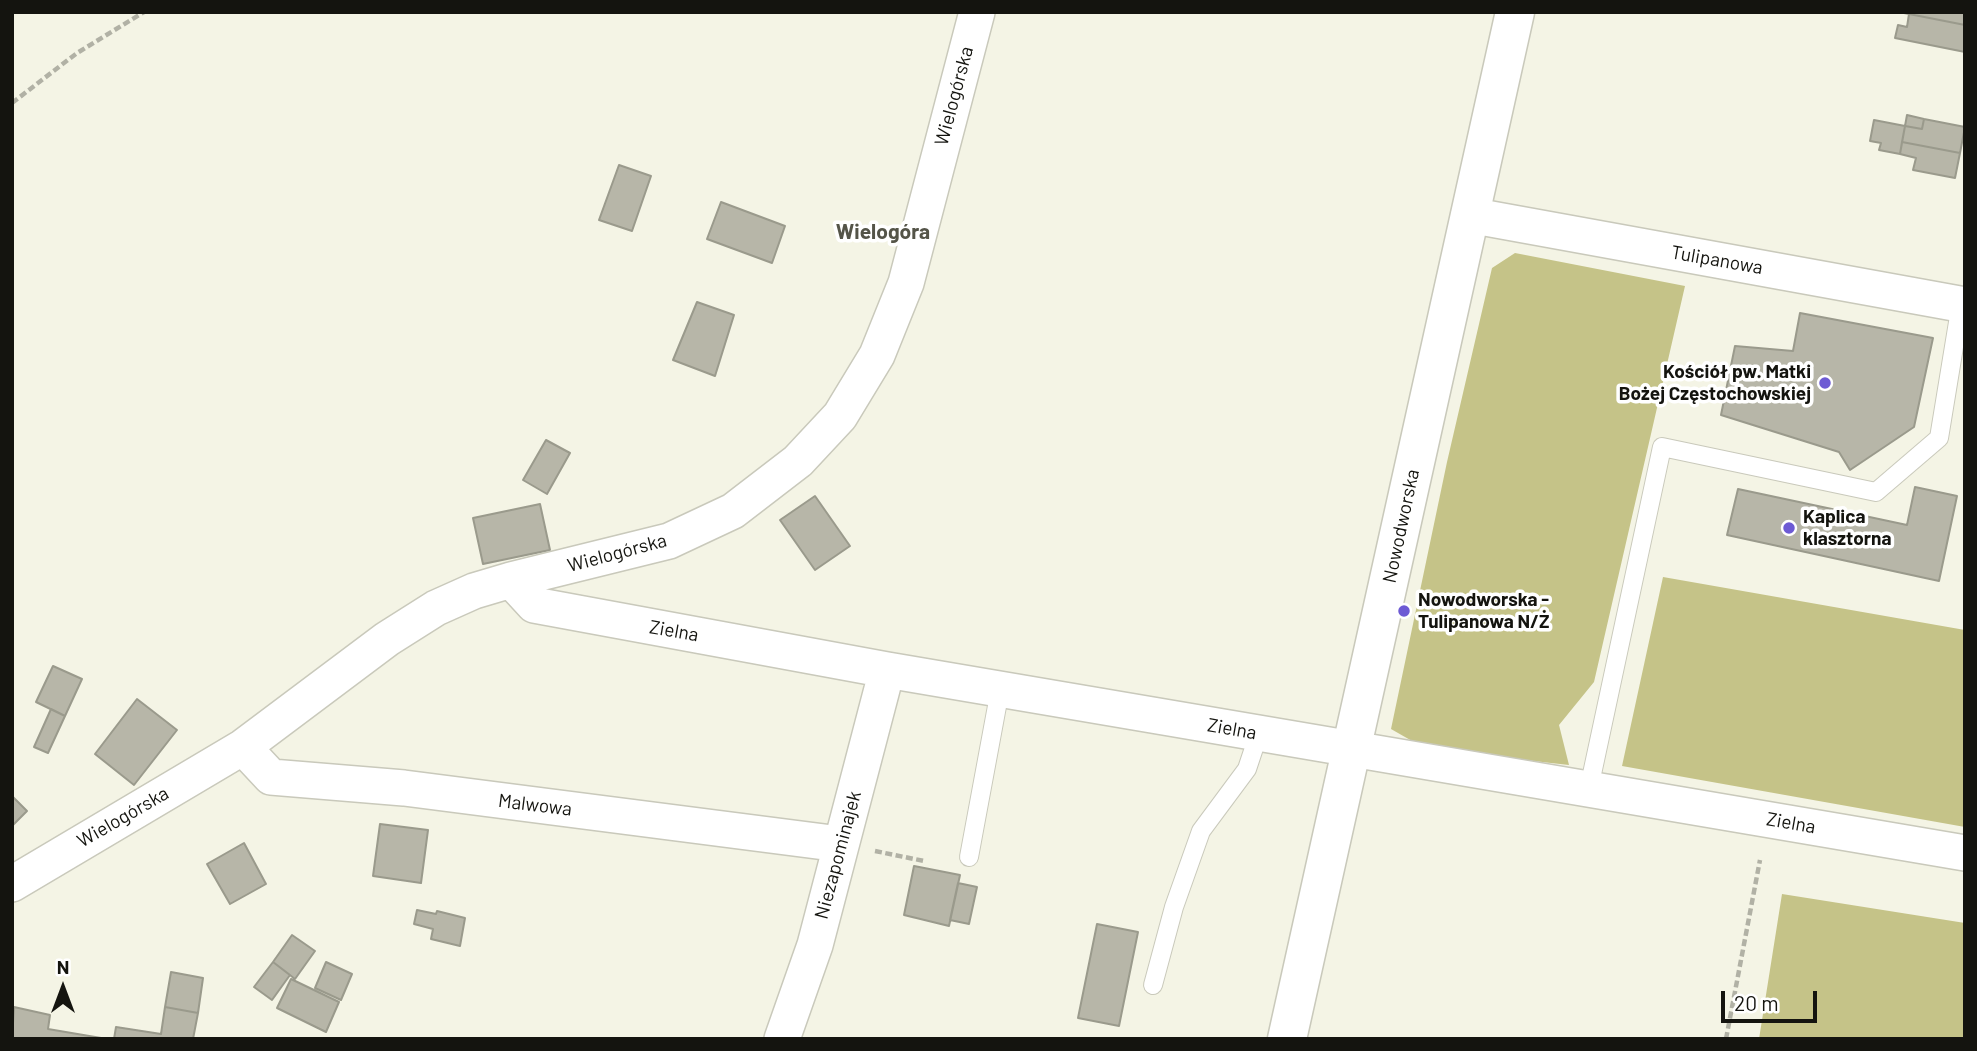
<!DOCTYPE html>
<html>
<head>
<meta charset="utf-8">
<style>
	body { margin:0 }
	#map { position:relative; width:1977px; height:1051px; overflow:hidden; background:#f4f4e5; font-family:Barlow,sans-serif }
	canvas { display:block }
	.frame { position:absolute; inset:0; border:14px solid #14140f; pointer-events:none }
	.north { position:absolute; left:28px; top:953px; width:70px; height:70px; -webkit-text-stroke:5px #fff; paint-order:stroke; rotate:0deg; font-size:19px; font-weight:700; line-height:28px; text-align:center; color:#14140f }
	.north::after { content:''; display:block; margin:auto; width:24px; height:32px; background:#14140f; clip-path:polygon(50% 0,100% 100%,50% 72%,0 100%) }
	.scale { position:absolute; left:1721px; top:991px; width:96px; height:32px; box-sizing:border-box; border:4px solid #14140f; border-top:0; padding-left:9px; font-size:21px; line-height:24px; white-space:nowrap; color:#14140f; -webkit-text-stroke:5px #fff; paint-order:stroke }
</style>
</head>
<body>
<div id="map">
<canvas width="1977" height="1051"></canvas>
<div class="frame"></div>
<div class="north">N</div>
<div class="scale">20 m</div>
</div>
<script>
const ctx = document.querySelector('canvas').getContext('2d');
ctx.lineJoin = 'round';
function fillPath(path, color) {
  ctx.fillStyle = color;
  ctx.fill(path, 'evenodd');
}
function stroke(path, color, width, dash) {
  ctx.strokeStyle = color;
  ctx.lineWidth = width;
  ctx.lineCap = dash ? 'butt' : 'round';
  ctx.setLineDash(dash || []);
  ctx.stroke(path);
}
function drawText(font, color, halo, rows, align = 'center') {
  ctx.font = font + ' Barlow,sans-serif';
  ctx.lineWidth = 7;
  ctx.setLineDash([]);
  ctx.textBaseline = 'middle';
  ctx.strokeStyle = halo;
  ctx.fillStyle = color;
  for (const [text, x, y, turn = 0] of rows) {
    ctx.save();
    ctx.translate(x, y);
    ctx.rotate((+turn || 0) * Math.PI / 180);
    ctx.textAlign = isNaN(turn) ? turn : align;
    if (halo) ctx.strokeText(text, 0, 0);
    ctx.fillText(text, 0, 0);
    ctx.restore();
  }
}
fillPath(new Path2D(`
	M1515 253 1685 286 1594 682 1559 725 1569 765 1426 749 1391 729 1447 462 1492 268Z
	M1663 577 1965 630V827L1622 766Z
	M1782 894 1965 923V1039H1759Z`), '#c5c388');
const building = new Path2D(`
	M1965 12V25L1904 13V12Z
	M1909 14 1965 25V52L1895 38 1898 25 1907 27Z
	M1907 115 1924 119 1922 129 1905 126Z
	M1924 119 1965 127 1960 153 1902 142 1905 126 1922 129Z
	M1874 120 1905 126 1900 154 1879 150 1881 143 1870 141Z
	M1902 142 1960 153 1955 178 1913 170 1916 158 1900 154Z
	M619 165 651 176 632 231 599 220Z
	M721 202 785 226 772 263 707 239Z
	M697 302 734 315 715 376 673 360Z
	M1800 313 1933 338 1914 427 1850 470 1839 452 1721 415 1735 346 1793 351Z
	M546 440 570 453 547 494 523 480Z
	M1915 487 1957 496 1939 581 1727 535 1738 489 1907 525Z
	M815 496 850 546 815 570 780 520Z
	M540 504 550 550 483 564 473 518Z
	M53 666 82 679 65 716 36 702Z
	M137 699 177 730 134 785 95 754Z
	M51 709 65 716 48 753 34 747Z
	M12 796 27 811 12 826Z
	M380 824 428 830 421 883 373 876Z
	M244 843 266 884 230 904 207 864Z
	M914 866 960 875 949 926 904 915Z
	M958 883 977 887 969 924 950 920Z
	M417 910 436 914 437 911 465 918 460 946 431 939 433 929 414 924Z
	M1097 924 1138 932 1119 1026 1078 1018Z
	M292 935 315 951 295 979 273 962Z
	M273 962 290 975 272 1000 254 987Z
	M326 962 352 974 341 1000 315 988Z
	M171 972 203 978 198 1013 165 1007Z
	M291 979 339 1002 326 1032 277 1008Z
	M14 1007 50 1015 48 1029 107 1039H12Z
	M165 1007 198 1013 193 1039H114L116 1027 161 1034Z`);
fillPath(building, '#b7b6a8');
stroke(building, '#9a9a8c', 2);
const service = new Path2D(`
	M1589 788 1662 447 1876 492 1939 438 1961 304
	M969 857 1000 690
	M1153 985 1174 907 1201 831 1247 769 1259 733`);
const minor = new Path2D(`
	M1469 215 1965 305
	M511 580 534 605 887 670 1965 853
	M243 747 271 777 404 788 840 844
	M12 884 243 747 387 639 436 608 474 591 511 580 669 541 733 511 798 461 840 416 877 355 906 283 977 12
	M782 1039 815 945 887 670`);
const tertiary = new Path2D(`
	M1287 1039 1515 12`);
stroke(service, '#c9c9bb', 20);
stroke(minor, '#c9c9bb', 38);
stroke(tertiary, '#c9c9bb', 41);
stroke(new Path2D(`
	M12 103 77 53 144 12
	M875 851 924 861
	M1726 1039 1760 860`), '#b1b1a5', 4.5, [7, 3.5]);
stroke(service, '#fff', 18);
stroke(minor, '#fff', 35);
stroke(tertiary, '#fff', 38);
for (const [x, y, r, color] of [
	[1825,383,7,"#6d5ad4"],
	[1789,528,7,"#6d5ad4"],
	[1404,611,7,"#6d5ad4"]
]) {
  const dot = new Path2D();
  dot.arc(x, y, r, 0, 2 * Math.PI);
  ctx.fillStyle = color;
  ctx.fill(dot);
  stroke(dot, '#fff', 2.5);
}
drawText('19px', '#14140f', '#fff', [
	["Wielogórska",954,96,-75],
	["Tulipanowa",1717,260,10],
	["Nowodworska",1401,526,-78],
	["Wielogórska",617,553,-15],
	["Zielna",674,631,10],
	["Zielna",1232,729,10],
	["Malwowa",535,805,7],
	["Wielogórska",123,817,-30],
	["Zielna",1791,823,10],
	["Niezapominajek",838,855,-75]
]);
drawText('bold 19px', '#14140f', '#fff', [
	["Kościół pw. Matki",1811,372,"right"],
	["Bożej Częstochowskiej",1811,394,"right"],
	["Kaplica",1803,517],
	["klasztorna",1803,539],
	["Nowodworska -",1418,600],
	["Tulipanowa N/Ż",1418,622]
], 'left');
drawText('bold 21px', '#545448', '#fff', [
	["Wielogóra",883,232]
]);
</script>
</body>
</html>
